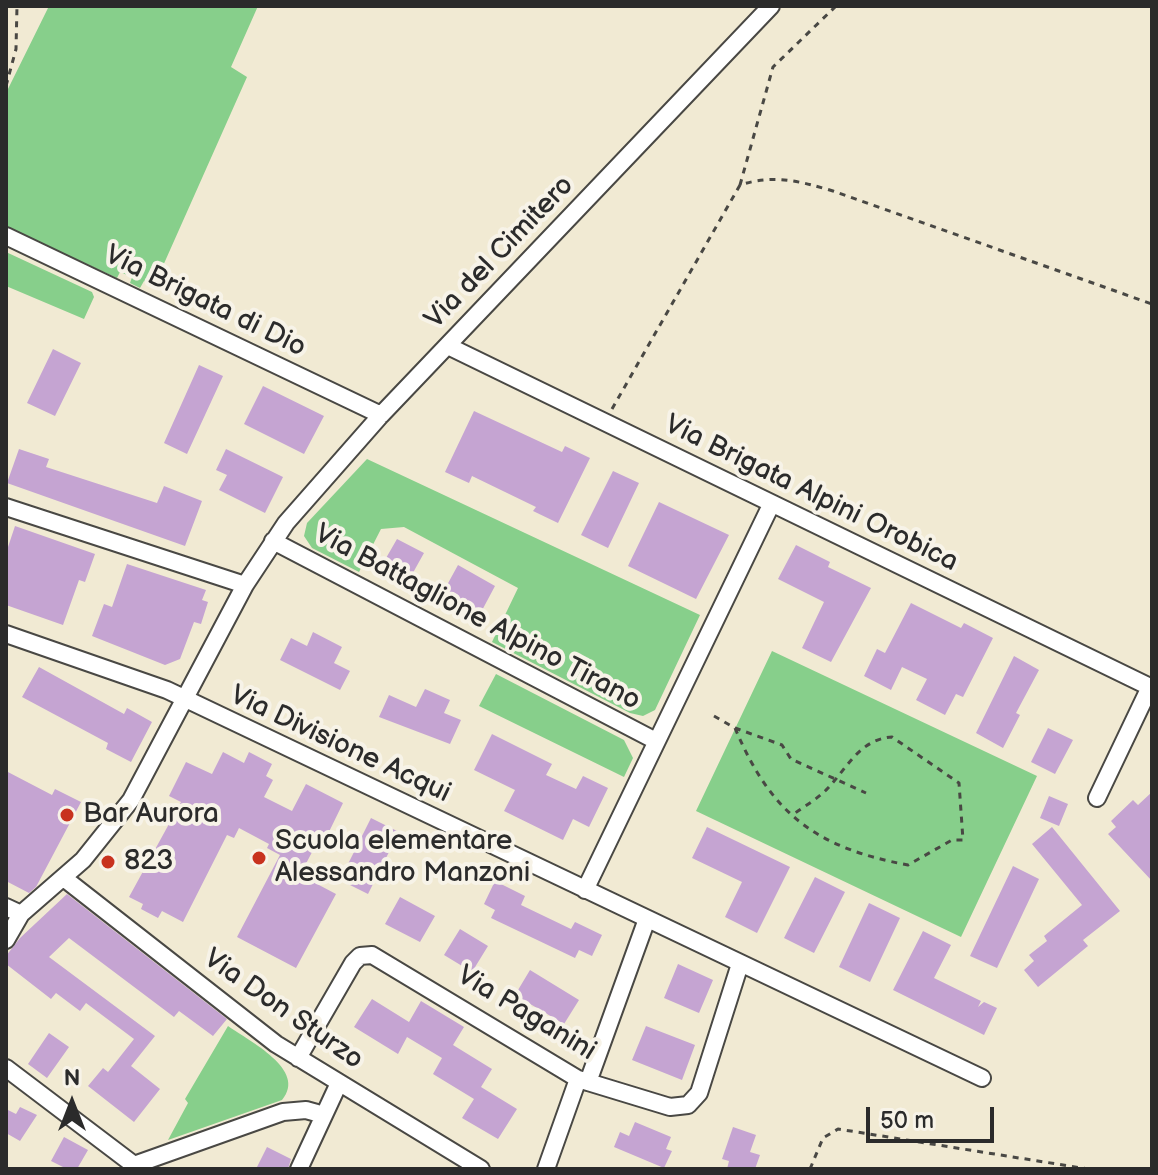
<!DOCTYPE html>
<html>
<head>
<meta charset="utf-8">
<style>
	body { margin:0 }
	#map { position:relative; width:1158px; height:1175px; overflow:hidden; background:#f1ead3; font-family:"Balsamiq Sans",sans-serif }
	canvas { display:block }
	.frame { position:absolute; inset:0; border:8px solid #2b2b2b; pointer-events:none }
	.north { position:absolute; left:32px; top:1063px; width:80px; height:80px; -webkit-text-stroke:6px #f7f3e8; paint-order:stroke; rotate:0deg; font-size:22px; font-weight:700; line-height:32px; text-align:center; color:#2b2b2b }
	.north::after { content:''; display:block; margin:auto; width:28px; height:36px; background:#2b2b2b; clip-path:polygon(50% 0,100% 100%,50% 72%,0 100%) }
	.scale { position:absolute; left:866px; top:1107px; width:128px; height:36px; box-sizing:border-box; border:4px solid #2b2b2b; border-top:0; padding-left:10px; font-size:24px; line-height:28px; white-space:nowrap; color:#2b2b2b; -webkit-text-stroke:6px #f7f3e8; paint-order:stroke }
</style>
</head>
<body>
<div id="map">
<canvas width="1158" height="1175"></canvas>
<div class="frame"></div>
<div class="north">N</div>
<div class="scale">50 m</div>
</div>
<script>
const ctx = document.querySelector('canvas').getContext('2d');
ctx.lineJoin = 'round';
function fillPath(path, color) {
  ctx.fillStyle = color;
  ctx.fill(path, 'evenodd');
}
function stroke(path, color, width, dash) {
  ctx.strokeStyle = color;
  ctx.lineWidth = width;
  ctx.lineCap = dash ? 'butt' : 'round';
  ctx.setLineDash(dash || []);
  ctx.stroke(path);
}
function drawText(font, color, halo, rows, align = 'center') {
  ctx.font = font + ' "Balsamiq Sans",sans-serif';
  ctx.lineWidth = 8;
  ctx.setLineDash([]);
  ctx.textBaseline = 'middle';
  ctx.strokeStyle = halo;
  ctx.fillStyle = color;
  for (const [text, x, y, turn = 0] of rows) {
    ctx.save();
    ctx.translate(x, y);
    ctx.rotate((+turn || 0) * Math.PI / 180);
    ctx.textAlign = isNaN(turn) ? turn : align;
    if (halo) ctx.strokeText(text, 0, 0);
    ctx.fillText(text, 0, 0);
    ctx.restore();
  }
}
fillPath(new Path2D(`
	M49 6H258L231 67 247 77 154 286 144 281 140 288 130 283 132 277 120 272 117 278 6 227V93Z
	M6 252 92 292 94 297 84 319 6 286Z
	M367 459 700 615 655 710 643 716 630 713 492 642 518 588 404 527 381 529 359 572 312 548 304 536 307 523Z
	M772 651 1037 776 961 937 696 811Z
	M496 674 624 740 633 758 624 777 479 706Z
	M228 1026C249 1041 308 1070 282 1100L168 1140 188 1103 185 1099Z`), '#87cf8b');
fillPath(new Path2D(`
	M53 349 81 363 55 416 27 403Z
	M199 365 223 376 187 454 164 443Z
	M263 386 324 416 304 454 244 424Z
	M474 411 562 452 565 446 590 458 558 523 533 511 536 507 472 476 469 483 445 472Z
	M19 449 49 459 46 467 157 503 164 486 202 501 185 546 7 483Z
	M226 449 283 477 265 513 219 490 227 475 216 470Z
	M613 471 639 483 608 548 581 535Z
	M659 502 729 535 696 599 628 566Z
	M15 526 95 554 85 582 79 580 63 625 6 605V553Z
	M397 539 424 553 405 587 378 572Z
	M796 545 830 562 828 567 871 588 831 662 802 648 824 602 778 579Z
	M127 564 206 590 202 600 208 602 201 624 194 622 180 659 165 665 92 636 104 604 112 607Z
	M458 565 495 586 479 616 441 596Z
	M911 603 961 628 964 623 993 638 963 697 956 694 945 715 916 700 927 679 902 667 891 690 864 676 877 649 885 653Z
	M313 632 342 647 334 663 350 671 340 690 280 660 291 638 307 646Z
	M1014 656 1039 670 1016 713 1020 715 1003 748 976 733Z
	M39 667 124 714 127 708 152 722 131 762 106 749 108 743 22 697Z
	M425 689 450 700 444 713 461 720 450 744 379 717 389 695 416 707Z
	M1048 728 1073 740 1055 774 1031 762Z
	M492 734 552 764 546 775 576 789 583 776 608 788 589 827 573 819 563 840 504 811 515 790 474 770Z
	M223 752 244 763 249 752 272 764 266 776 273 780 264 797 292 811 306 784 343 803 326 838 321 835 300 875 336 894 296 968 237 937 280 855 267 848 269 844 239 828 234 838 227 835 183 922 162 911 158 918 141 909 143 904 129 897 181 802 169 796 186 762 212 774Z
	M6 771 52 795 55 789 81 802 36 887 29 893 6 881Z
	M1152 792V881L1108 834 1116 827 1111 821 1133 800 1138 805Z
	M1049 796 1068 804 1059 826 1040 818Z
	M371 818 399 832 368 894 340 880Z
	M707 827 790 867 757 933 725 917 742 882 692 858Z
	M1052 827 1120 911 1083 940 1088 946 1038 987 1024 970 1034 961 1029 955 1047 941 1044 936 1082 905 1032 844Z
	M1013 866 1039 879 997 968 970 956Z
	M815 877 845 892 814 953 784 938Z
	M495 881 525 896 521 905 571 929 575 922 602 935 592 956 579 950 575 958 491 918 495 910 484 904Z
	M67 894 227 1019 213 1036 179 1011 174 1017 69 938 49 957 155 1036 131 1066 160 1089 134 1122 88 1086 103 1068 108 1072 134 1039 86 1003 80 1011 56 993 51 999 6 964V956L20 938Z
	M400 897 435 916 420 942 385 924Z
	M869 903 900 918 870 982 839 967Z
	M460 929 488 946 472 972 444 955Z
	M923 931 951 945 934 978 981 1001 978 1007 984 1002 997 1008 984 1035 893 990Z
	M678 964 713 980 699 1013 664 998Z
	M530 970 579 1000 564 1024 515 995Z
	M372 999 409 1022 421 1001 464 1027 453 1045 492 1069 481 1087 517 1109 498 1139 462 1118 474 1099 433 1074 442 1058 407 1037 398 1054 354 1027Z
	M646 1026 695 1045 682 1080 632 1060Z
	M49 1033 69 1047 47 1078 28 1064Z
	M20 1107 37 1115 20 1141 6 1133V1109L16 1114Z
	M635 1122 671 1137 666 1149 672 1151 664 1168 614 1147 620 1132 629 1136Z
	M733 1127 756 1135 750 1152 760 1155 755 1169H727L729 1161 722 1159Z
	M64 1137 88 1150 77 1169H67L51 1161Z
	M267 1147 291 1159 288 1169H256Z`), '#c5a4d2');
const minor = new Path2D(`
	M6 236 381 415
	M448 346 1152 688
	M6 507 245 585
	M273 541 656 741
	M6 634 167 690 982 1078
	M1097 798 1150 687
	M65 879 276 1044 481 1169
	M585 890 771 505
	M6 907 21 914
	M6 940 21 914 83 860 131 800 245 585 286 523 381 415 771 6
	M298 1058 353 963 360 956 372 955 578 1079 670 1107 688 1105 699 1093 740 964
	M6 1068 134 1165 283 1112 306 1110 324 1115
	M588 1082 647 919
	M299 1169 339 1083
	M546 1169 578 1079`);
stroke(minor, '#494844', 20);
stroke(new Path2D(`
	M6 86 16 49 17 6
	M740 185 773 67 836 6
	M612 409 740 185C774 174 799 181 833 191L1152 304
	M714 716 735 728 782 745 791 759 866 793
	M735 728C771 814 816 848 908 865L952 840H963L959 783 892 737C860 739 847 768 828 788 818 799 803 807 791 816
	M810 1169 823 1138 838 1129 1088 1169`), '#494844', 3, [6, 6]);
stroke(minor, '#fff', 16);
for (const [x, y, r, color] of [
	[67,815,8,"#c8321e"],
	[259,858,8,"#c8321e"],
	[108,862,8,"#c8321e"]
]) {
  const dot = new Path2D();
  dot.arc(x, y, r, 0, 2 * Math.PI);
  ctx.fillStyle = color;
  ctx.fill(dot);
  stroke(dot, '#f7f3e8', 3);
}
drawText('28px', '#2b2b2b', '#f7f3e8', [
	["Via del Cimitero",500,253,-46],
	["Via Brigata di Dio",205,302,26],
	["Via Brigata Alpini Orobica",811,494,26],
	["Via Battaglione Alpino Tirano",477,618,28],
	["Via Divisione Acqui",340,745,25],
	["Via Don Sturzo",283,1010,35],
	["Via Paganini",526,1014,31]
]);
drawText('28px', '#2b2b2b', '#f7f3e8', [
	["Bar Aurora",83,815],
	["Scuola elementare",275,842],
	["Alessandro Manzoni",275,874],
	["823",124,862]
], 'left');
</script>
</body>
</html>
